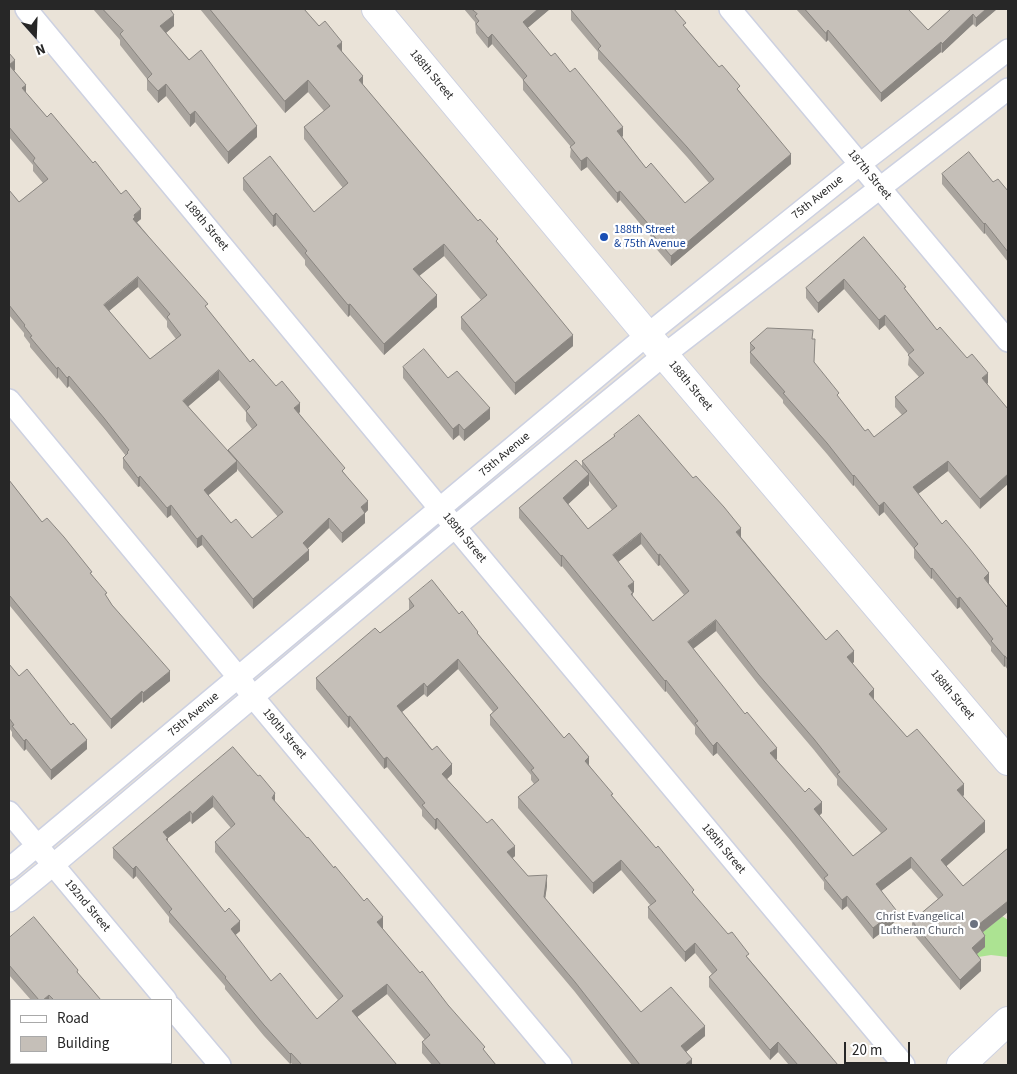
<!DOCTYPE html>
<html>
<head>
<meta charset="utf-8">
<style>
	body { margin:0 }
	#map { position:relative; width:1017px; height:1074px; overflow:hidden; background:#eae3d8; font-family:"Source Sans 3",sans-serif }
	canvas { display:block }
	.frame { position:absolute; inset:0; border:10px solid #272727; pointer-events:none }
	.legend { position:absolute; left:10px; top:999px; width:162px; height:65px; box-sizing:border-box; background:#fff; border:1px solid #a9a9a9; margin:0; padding:6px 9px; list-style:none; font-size:15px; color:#272727 }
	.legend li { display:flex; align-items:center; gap:10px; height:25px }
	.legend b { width:25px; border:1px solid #a9a9a9 }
	.north { position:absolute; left:10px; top:10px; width:50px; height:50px; -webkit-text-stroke:4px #fff; paint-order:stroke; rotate:160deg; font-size:14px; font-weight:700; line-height:20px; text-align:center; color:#272727 }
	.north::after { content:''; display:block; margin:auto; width:18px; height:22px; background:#272727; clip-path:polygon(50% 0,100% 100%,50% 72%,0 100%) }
	.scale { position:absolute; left:844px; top:1042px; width:66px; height:22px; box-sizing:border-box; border:2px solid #272727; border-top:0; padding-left:6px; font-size:15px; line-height:18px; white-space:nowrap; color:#272727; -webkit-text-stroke:4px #fff; paint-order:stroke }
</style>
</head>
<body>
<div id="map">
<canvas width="1017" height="1074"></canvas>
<div class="frame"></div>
<ul class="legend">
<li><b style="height:6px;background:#fff"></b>Road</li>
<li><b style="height:14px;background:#c5bfb8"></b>Building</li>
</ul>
<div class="north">N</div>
<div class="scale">20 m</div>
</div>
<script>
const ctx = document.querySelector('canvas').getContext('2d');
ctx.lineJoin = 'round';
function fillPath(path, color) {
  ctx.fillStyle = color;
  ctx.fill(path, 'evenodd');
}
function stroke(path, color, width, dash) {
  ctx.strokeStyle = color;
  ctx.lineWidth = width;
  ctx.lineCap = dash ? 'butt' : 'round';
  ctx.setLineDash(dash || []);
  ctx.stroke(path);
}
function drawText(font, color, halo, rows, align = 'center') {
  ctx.font = font + ' "Source Sans 3",sans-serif';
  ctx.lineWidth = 4.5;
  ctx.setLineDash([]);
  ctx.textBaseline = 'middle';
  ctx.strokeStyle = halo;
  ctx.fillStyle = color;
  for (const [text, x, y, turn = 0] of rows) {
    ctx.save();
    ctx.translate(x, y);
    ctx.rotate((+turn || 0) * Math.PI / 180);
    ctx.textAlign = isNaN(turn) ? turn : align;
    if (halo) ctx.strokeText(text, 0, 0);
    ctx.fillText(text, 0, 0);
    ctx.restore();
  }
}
fillPath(new Path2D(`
	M1002 916 1008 920V957L991 955 972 958 978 936Z`), '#ace392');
const street = new Path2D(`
	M26 9 455 527 904 1065
	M730 9 1008 341
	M9 400 239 678 253 697 561 1065
	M9 812 166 1000
	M9 869 647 335 860 164 1008 50
	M9 901 53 865 455 527 664 355 1008 89
	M171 1007 220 1065`);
const secondary = new Path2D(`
	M376 9 664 355 1008 761
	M961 1065 1008 1021`);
stroke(street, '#cdd1e1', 24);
stroke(secondary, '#cdd1e1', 30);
stroke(street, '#fff', 21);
stroke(secondary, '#fff', 28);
fillPath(new Path2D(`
	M93 9H170L174 26 166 33 257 137 228 164 195 122 190 127 166 96 158 103 147 90V79L120 45V40Z
	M200 9H304L342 52 363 85 478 221 498 243 573 346 515 395 461 329V317L481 300 444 256 419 276 437 307 384 355 350 315 348 317 305 265V260L276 225 273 227 243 190V178L314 212 343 188 304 139V127L324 111 308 92 285 113Z
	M464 9H550L527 28 551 56 623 136 622 137 646 168 685 203 709 183 687 157 598 59V52L571 20V10L686 28 740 92 791 164 671 266 653 245V239L620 200 617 203 587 167 581 171 570 157 571 147 523 90V80L492 44 488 48 476 33 475 22Z
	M796 9H908L928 30 951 9H997L976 27 973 24 942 53 941 52 881 102 828 40 826 42Z
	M9 53 15 70H14L26 93 47 117 141 219 137 222 250 362 276 386 300 412 299 413 345 474 368 510 365 513V523L342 543 329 528 308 548 309 560 253 609 202 545 197 548 171 515 167 518 140 486 138 487 123 468V458L126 456 104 428 69 386 67 388 58 377 57 379 30 347V344L24 336V333L9 315V190L19 202 43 183 33 171V165L9 137ZM138 287 167 321V327L176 339 150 359 109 311ZM219 380 246 412V421L252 429 228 450V452L188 406ZM237 469 278 517 252 538 231 523 208 495 237 471Z
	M942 174 993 182 1008 191V262L985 233 984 234 942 184Z
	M864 237 937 330 988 383 987 384 980 509 948 471 918 494 1008 608V670L1005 666 1004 667 991 651V647L960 607 957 609 932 578 931 579 914 558V549L884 512 879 516 854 485 853 486 827 454 783 403V400L750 363V343L813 339 814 363 839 398 865 431 874 437 902 415 895 407V397L919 377 908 365 909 355 885 325 879 330 844 289 818 313 806 298V288Z
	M403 367 448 378 490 419 464 441 459 435 453 440 403 378Z
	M614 435 741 537 826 640 854 662 852 663 874 700 907 737 964 795 963 796 985 832 946 866 963 886 1008 848V912L983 932 985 947 977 954 981 971 960 990 912 932V921L938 899 911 868 881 891 896 921 873 939 847 906 842 910 824 889V882L791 841 717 753 713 756 695 734V727L666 691 665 692 562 566 561 567 519 518V508L582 466V461L614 437ZM589 481 612 510 588 529 568 504 589 485ZM641 544 658 566 660 565 684 595 653 621 633 597V593L634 592 618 562ZM716 631 758 684 814 750 837 779V785L881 833 853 856 819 816 822 813 776 759H777L693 648Z
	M9 480 42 522 92 575 112 605 170 681 143 703 142 701 111 729 10 606 9 608Z
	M409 599 459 614 478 634 564 738 589 765 613 797 694 895 749 959 838 1065H789L778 1052 770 1060 709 987V977L712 974 695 953 685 962 648 918V907L651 906 621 870 593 894 518 808V797L534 784 531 780V775L490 725V715L493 712 458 669 427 697 424 694 402 712 452 774 447 779 515 856 512 858 528 876 547 886 545 898 641 1012 705 1036 686 1052 692 1065H632L575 992 437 828 435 830 422 816V810L387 767 384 769 350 726 348 728 316 689V678L380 633 409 610Z
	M9 664 19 676 87 749 51 780 26 749 24 751 12 736V732L9 728Z
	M233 747 275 802 383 928H382L496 1065H432L422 1053V1042L425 1040 387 994 357 1017 397 1065H293L291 1063 290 1064 264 1036 225 989V986L169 922V917L136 876 133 879 113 858V848ZM213 807 231 828 215 842V852L338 1000 317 1019 271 981 235 935 240 931 168 842V838L190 821 192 824Z
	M9 938 78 974 101 1000H31L9 975Z
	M102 1063H155L157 1065H104Z`), '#a9a49e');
fillPath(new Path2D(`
	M538 9H550L523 32V22Z
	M986 9H997L976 27V18Z
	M973 14V24L942 53V44Z
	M174 15V26L160 38V26Z
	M828 30V40L826 42V33Z
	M492 34V44L488 48V38Z
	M342 42V53L337 46Z
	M941 42V52L881 102V93Z
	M15 60V70L9 75V65Z
	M363 76V88L359 80Z
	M308 80V92L285 113V101Z
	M166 84V96L158 103V91Z
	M26 85V95L22 88Z
	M195 111V122L190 127V115Z
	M257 126V137L228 164V152Z
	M623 127V136L617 141V131Z
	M791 154V164L671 266V256Z
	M587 157V167L581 171V161Z
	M620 191V200L617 203V193Z
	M141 209V219L135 224 133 228 134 215Z
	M276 213V225L273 227V216Z
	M985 223V233L984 234V224Z
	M444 244V256L413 281V269Z
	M138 277V287L104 315V305Z
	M844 279V289L818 313V303Z
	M437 295V307L384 355V344Z
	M350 304V315L348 317V305Z
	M885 315V325L879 330V320Z
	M573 335V346L515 395V383Z
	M58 367V377L57 379V369Z
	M219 370V380L183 411V401Z
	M988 373V383L982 388V378Z
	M69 376V386L67 388V378Z
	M300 403V412L294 417V408Z
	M490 408V419L464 441V430Z
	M459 424V435L453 440V429Z
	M237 461V471L204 499V490Z
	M948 461V471L913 498V487Z
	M589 474V485L563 509V498Z
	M1008 474V484L980 509V499Z
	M854 475V485L853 486V476Z
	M140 476V486L138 487V478Z
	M368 501V510L365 513V523L342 543V533L361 507Z
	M884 502V512L879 516V506Z
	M171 505V515L167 518V508Z
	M329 518V528L303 553V543Z
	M741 528V538L736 532Z
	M641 533V544L613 566V555Z
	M202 535V545L197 548V539Z
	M309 550V560L253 609V599Z
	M660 554V565L658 566V555Z
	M562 555V566L561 567V556Z
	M932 568V578L931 579V569Z
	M989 573V584L984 578Z
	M634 582V592L628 597V586Z
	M10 596V606L9 608V598Z
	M960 597V607L957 609V599Z
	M716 620V631L688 653V642Z
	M854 651V662L847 668V657Z
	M1004 656H1005V666L1004 667Z
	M458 659V669L427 697V687Z
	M170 671V681L143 703V693Z
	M666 680V691L665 692V681Z
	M424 683V694L397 716V706Z
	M874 689V700L869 694Z
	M142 691V701L111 729V719Z
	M350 716V726L348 728V717Z
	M26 739V749L24 751V741Z
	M87 740V749L51 780V770Z
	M717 742V753L713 756V746Z
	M777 748V759L770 764V753Z
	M387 757V767L384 769V759Z
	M589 757V768L585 761Z
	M452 764V774L442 784V774Z
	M964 784V795L957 801V790Z
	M275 793V803L272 798Z
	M213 796V807L192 824V814Z
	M822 802V813L814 820V809Z
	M190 811V821L168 838V848L163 832Z
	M437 818V828L435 830V820Z
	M985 821V832L941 871V860Z
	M515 846V856L507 863V852Z
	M911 857V868L876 895V884Z
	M621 860V870L593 894V883Z
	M136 866V876L133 879V869Z
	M547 875V886L544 907V897Z
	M847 896V906L842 910V900Z
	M1008 901V912L978 936V925Z
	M896 910V921L873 939V928Z
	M383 917V928L377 933V922Z
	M240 921V931L231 939V929Z
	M985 936V947L972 958V948Z
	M695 943V953L685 962V952Z
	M981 960V971L960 990V980Z
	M387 984V994L352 1021V1011Z
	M49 995V1000H43Z
	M705 1026V1036L681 1056V1046Z
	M778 1042V1052L770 1060V1050Z
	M291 1053V1063L290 1064V1054Z
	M692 1059V1065H685Z`), '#8a8681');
const building = new Path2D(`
	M103 9H170L174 15 160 26 189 60 201 50 257 126 228 152 195 111 190 115 166 84 158 91 147 79 152 74 120 34 123 31Z
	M210 9H304L319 26 325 21 342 42 337 46 363 76 359 80 478 221 480 219 498 239 496 241 573 335 515 383 461 317 487 295 444 244 413 269 437 295 384 344 350 304 348 305 305 253 307 251 276 213 273 216 243 178 270 156 314 212 348 183 304 127 330 106 308 80 285 101Z
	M472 9H538L523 22 551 56 555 53 570 72 575 68 623 127 617 131 646 168 651 163 685 203 714 179 687 147 598 49 601 46 571 10 572 9H674L686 23 683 25 719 67 722 65 740 86 737 89 791 154 671 256 653 235 656 233 620 191 617 193 587 157 581 161 570 147 575 143 523 80 527 76 492 34 488 38 476 24 479 21 475 16 477 14Z
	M805 9H908L928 30 951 9H986L976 18 973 14 942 44 941 42 881 93 828 30 826 33Z
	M9 53 15 60 9 65 26 85 22 88 47 117 51 113 93 163 95 161 121 194 126 190 141 209 134 215 135 217 133 219 208 304 205 306 250 362 253 359 276 386 282 381 300 403 294 408 345 468 342 471 368 501 361 507 365 513 342 533 329 518 303 543 309 550 253 599 202 535 197 539 171 505 167 508 140 476 138 478 123 458 128 453 127 452 129 450 104 418 69 376 67 378 58 367 57 369 30 337 32 336 24 326 25 325 9 305V190L19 202 48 179 33 161 35 158 9 127ZM138 277 170 314 167 317 181 335 150 359 104 305ZM219 370 250 407 246 411 257 425 228 450 283 512 252 538 236 519 231 523 204 490 237 461 183 401Z
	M969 152 993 182 998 179 1008 191V252L985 223 984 224 942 174Z
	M864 237 906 287 904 288 937 330 940 327 967 358 972 354 988 373 982 378 1008 409V474L980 499 948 461 913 487 942 524 946 520 970 549 989 573 984 578 1008 608V660L1005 656H1004L991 641 993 639 960 597 957 599 932 568 931 569 914 548 918 544 884 502 879 506 854 475 853 476 827 443 783 393 785 392 750 352 755 348 750 343 767 328 813 330 812 339H815L814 362 839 393 837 395 865 431 868 429 874 437 907 411 895 397 924 373 908 355 914 350 885 315 879 320 844 279 818 303 806 288Z
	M424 349 448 378 457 371 490 408 464 430 459 424 453 429 403 367Z
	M639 415 693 478 696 476 724 507 741 528 736 532 826 640 837 630 854 651 847 657 874 689 869 694 907 737 917 729 964 784 957 790 985 821 941 860 963 886 1008 848V901L978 925 985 936 972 948 981 960 960 980 912 921 943 895 911 857 876 884 896 910 873 928 847 896 842 900 824 878 828 875 791 830 717 742 713 746 695 723 698 721 666 680 665 681 562 555 561 556 519 508 576 460 589 474 563 498 588 529 617 506 582 461 615 436 614 435ZM641 533 658 555 660 554 689 591 653 621 631 594 633 593 628 586 634 582 613 555ZM716 620 758 674 814 739 840 772 837 774 887 829 853 856 814 809 822 802 809 788 805 792 770 753 777 748 747 712 745 714 688 642Z
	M9 480 42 522 47 518 64 537 92 572 90 573 107 593 105 594 112 605 170 671 143 693 142 691 111 719 10 596 9 598Z
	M432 580 459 614 462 611 478 632 477 633 564 738 569 733 589 757 585 761 613 794 611 795 656 848 658 846 694 890 692 892 728 934 732 932 749 954 746 956 838 1065H798L778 1042 770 1050 709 977 717 970 695 943 685 952 648 907 656 901 621 860 593 883 518 797 539 780 531 770 534 768 490 715 498 708 458 659 427 687 424 683 397 706 432 750 437 746 452 764 442 774 487 823 492 819 515 846 507 852 528 876 547 875 544 897 641 1012 671 987 705 1026 681 1046 692 1059 685 1065H645L644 1064 643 1065H640L575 982 437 818 435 820 422 805 425 803 387 757 384 759 350 716 348 717 316 678 375 628 380 633 414 606 409 599Z
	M9 664 19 676 27 669 71 725 73 723 87 740 51 770 26 739 24 741 12 726 14 725 9 718Z
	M233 747 258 776 260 775 275 793 272 798 307 838 308 837 334 868 335 866 364 901 367 898 383 917 377 922 420 973 422 971 448 1005 485 1047 483 1049 496 1065H441L422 1042 430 1035 387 984 352 1011 397 1065H302L291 1053 290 1054 264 1025 225 978 226 977 169 912 172 909 136 866 133 869 113 848ZM213 796 235 824 215 842 343 996 317 1019 280 973 271 981 231 929 240 921 229 908 225 912 166 839 168 838 163 832 190 811 192 814Z
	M34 917 78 970 77 972 101 1000H54L49 995 43 1000H39L9 965V938Z
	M111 1063H155L157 1065H110L112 1064Z`);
fillPath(building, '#c5bfb8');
stroke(building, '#8a8681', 1);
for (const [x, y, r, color] of [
	[604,237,5,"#1a4fb4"],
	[974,924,5,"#6b7280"]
]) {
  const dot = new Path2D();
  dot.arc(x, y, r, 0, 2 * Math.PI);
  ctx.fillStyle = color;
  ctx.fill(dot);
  stroke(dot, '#fff', 2);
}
drawText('12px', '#272727', '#fff', [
	["188th Street",431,75,50],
	["187th Street",869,175,50],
	["75th Avenue",818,198,-39],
	["189th Street",206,226,50],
	["188th Street",690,386,50],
	["75th Avenue",505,455,-40],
	["189th Street",464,538,50],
	["188th Street",952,695,50],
	["75th Avenue",194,715,-40],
	["190th Street",284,734,50],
	["189th Street",723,849,50],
	["192nd Street",87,906,50]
]);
drawText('12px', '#164399', '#fff', [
	["188th Street",614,230],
	["& 75th Avenue",614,244]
], 'left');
drawText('12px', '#5b616d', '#fff', [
	["Christ Evangelical",964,917],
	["Lutheran Church",964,931]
], 'right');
</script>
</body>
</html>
